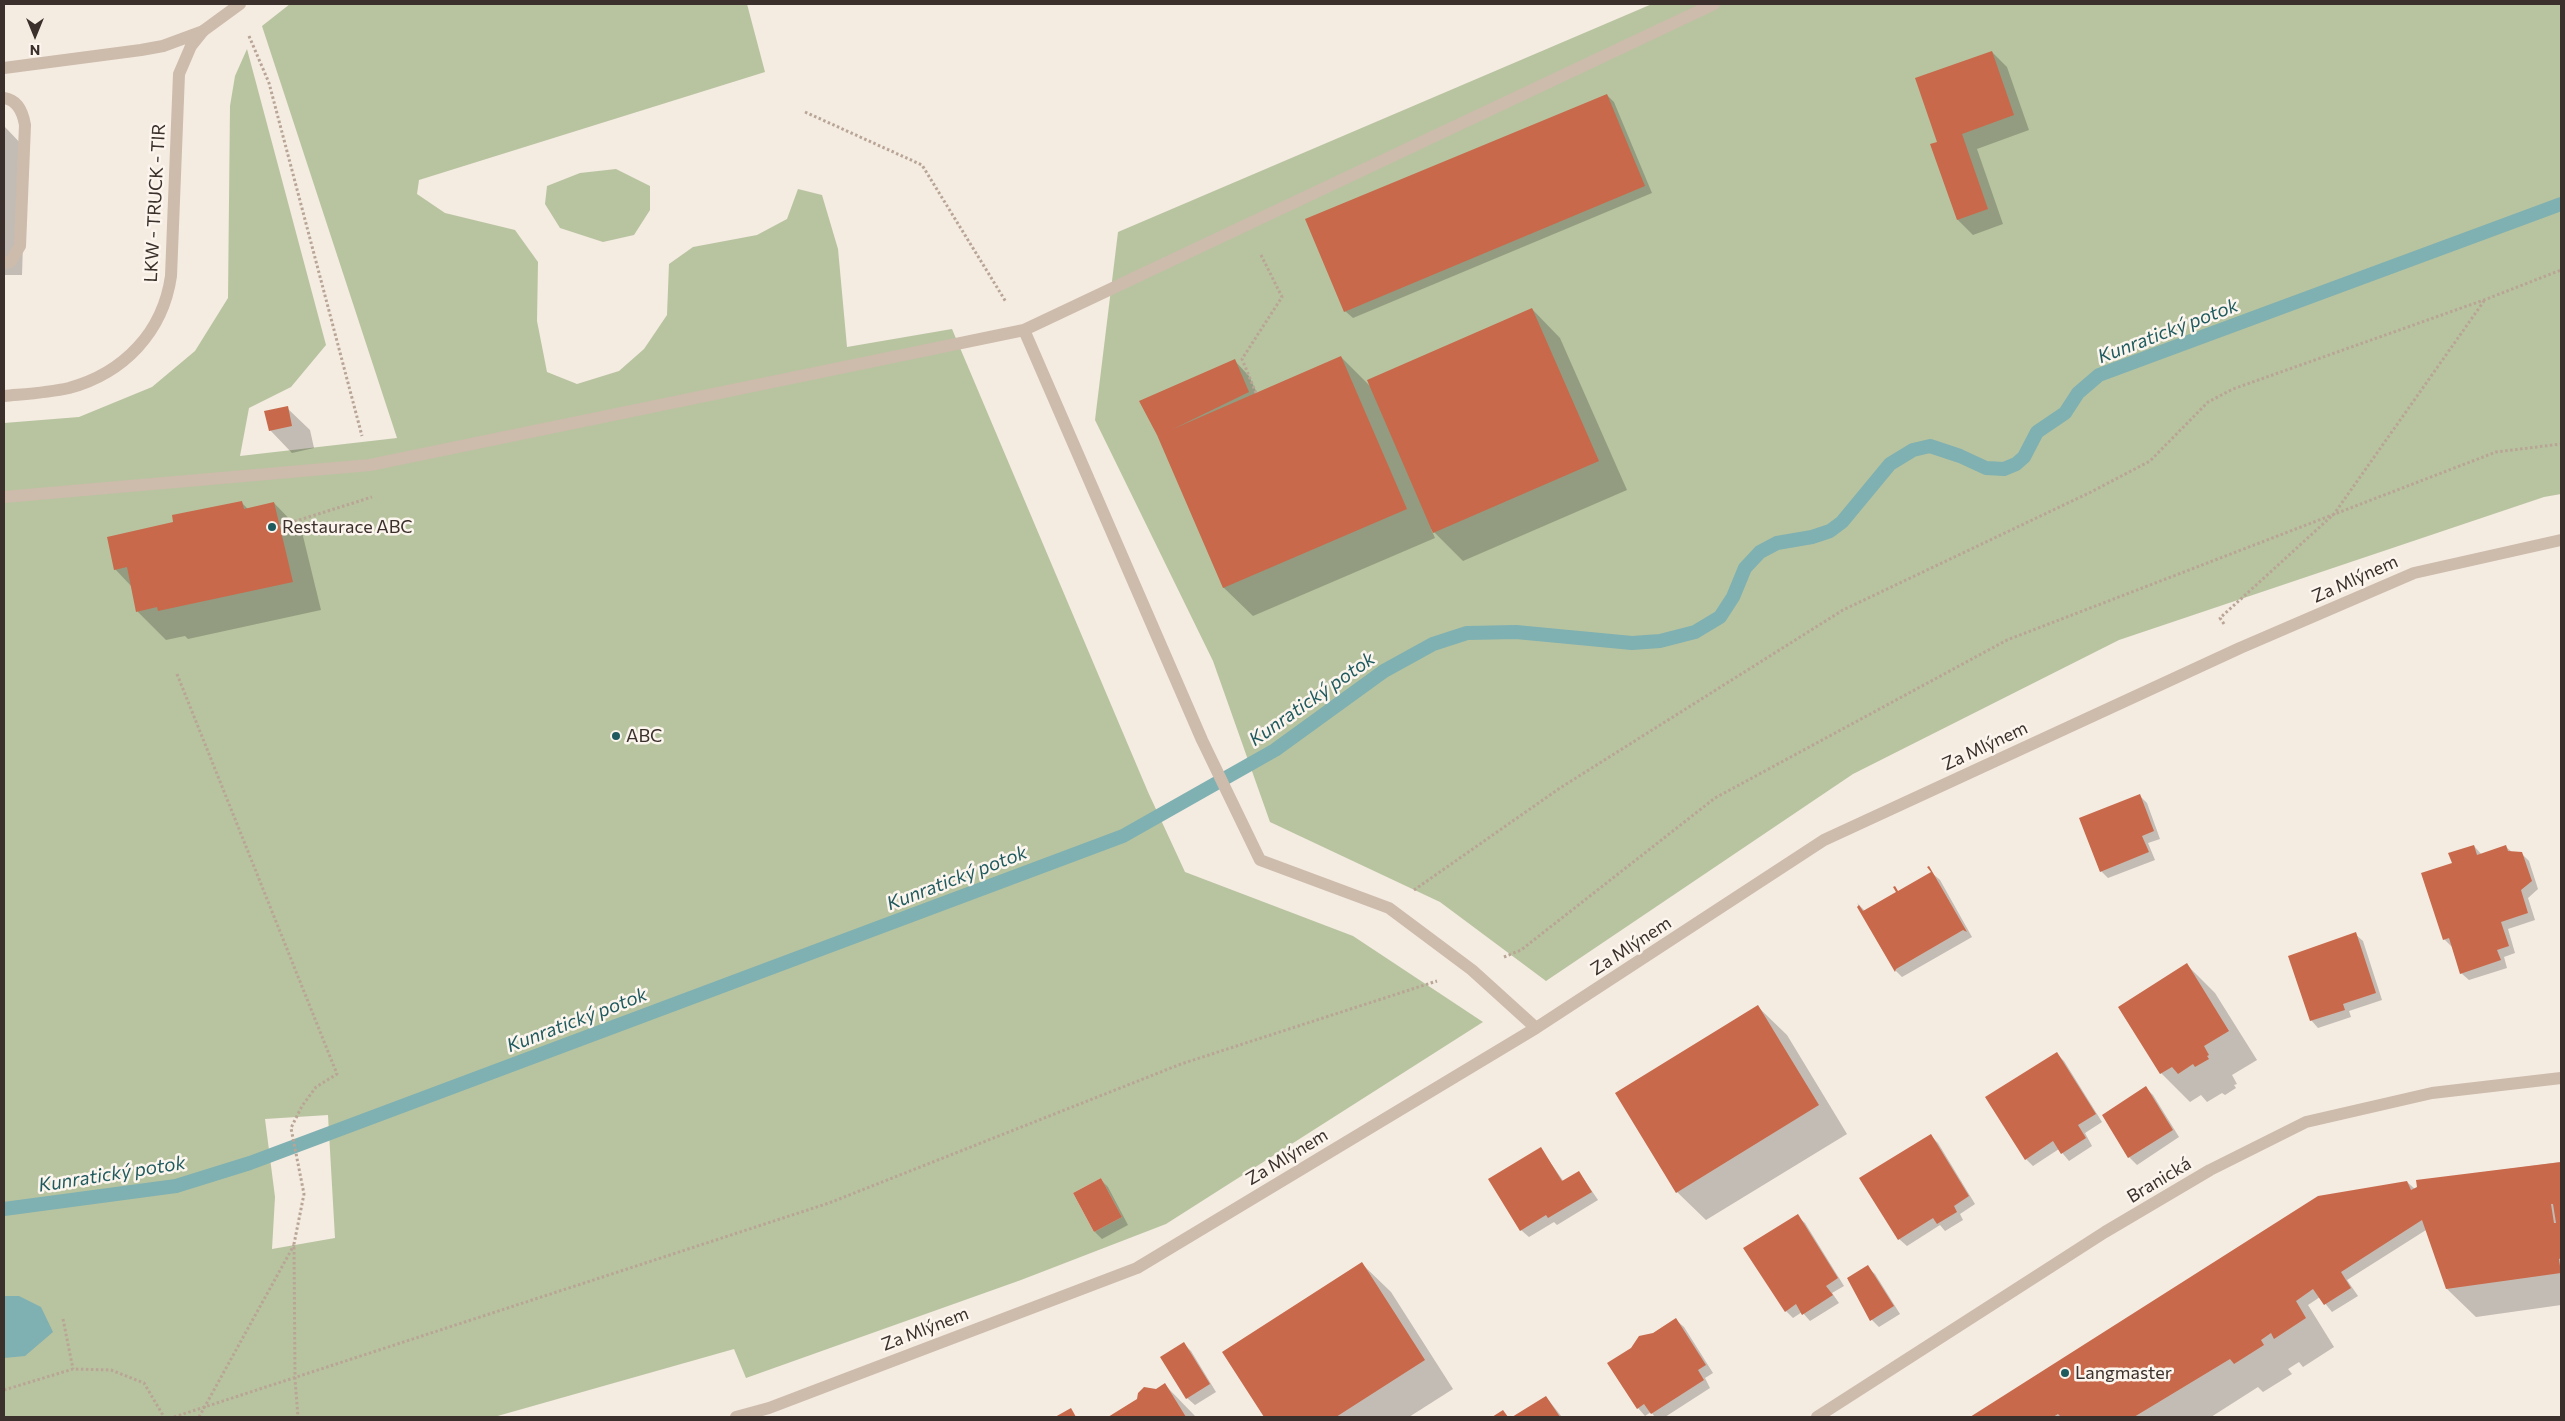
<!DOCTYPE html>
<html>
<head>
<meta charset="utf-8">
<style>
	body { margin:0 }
	#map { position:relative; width:2565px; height:1421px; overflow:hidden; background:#f4ebe1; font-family:Commissioner,sans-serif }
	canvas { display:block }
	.frame { position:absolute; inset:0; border:5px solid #3b302b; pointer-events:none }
	.north { position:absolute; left:10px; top:10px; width:50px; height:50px; -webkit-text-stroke:4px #fbf5ee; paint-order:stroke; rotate:180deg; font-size:14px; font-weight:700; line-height:20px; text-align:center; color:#3b302b }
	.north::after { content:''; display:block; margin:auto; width:18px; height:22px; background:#3b302b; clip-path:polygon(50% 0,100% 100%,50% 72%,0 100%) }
</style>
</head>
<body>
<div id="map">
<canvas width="2565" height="1421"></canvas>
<div class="frame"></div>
<div class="north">N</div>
</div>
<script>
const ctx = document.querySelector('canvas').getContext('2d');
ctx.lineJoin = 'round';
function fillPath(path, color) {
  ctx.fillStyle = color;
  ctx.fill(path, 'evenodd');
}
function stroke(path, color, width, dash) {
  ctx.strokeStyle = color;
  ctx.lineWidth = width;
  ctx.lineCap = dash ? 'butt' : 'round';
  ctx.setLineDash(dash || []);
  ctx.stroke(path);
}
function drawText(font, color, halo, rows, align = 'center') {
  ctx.font = font + ' Commissioner,sans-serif';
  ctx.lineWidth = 5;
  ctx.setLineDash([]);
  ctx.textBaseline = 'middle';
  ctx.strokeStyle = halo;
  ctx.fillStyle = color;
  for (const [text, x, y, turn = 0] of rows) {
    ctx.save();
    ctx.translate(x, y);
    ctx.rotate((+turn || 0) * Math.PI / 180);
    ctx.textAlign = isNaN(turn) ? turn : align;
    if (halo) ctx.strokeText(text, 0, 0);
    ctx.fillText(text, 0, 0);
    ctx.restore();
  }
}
fillPath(new Path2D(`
	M290 4H747L765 72 419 180 417 194 445 213 515 230 538 262 537 321 547 372 577 384 619 371 644 349 667 315 669 264 693 247 757 235 787 219 798 189 822 195 838 249 847 347 952 329 1148 792 1185 872 1353 936 1483 1022 1166 1224 1021 1280 746 1378 734 1349 494 1417H4V423L79 417 152 387 195 351 228 298 230 106 235 76 247 49 326 345 291 387 249 408 240 456 397 438 262 26ZM328 1115 335 1238 272 1249 275 1197 265 1119ZM1101 1178 1122 1217 1094 1232 1073 1193Z
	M1652 4H2561V494L2544 497 2119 640 1853 774 1546 981 1440 902 1270 822 1213 661 1095 420 1118 232Z
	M616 169 650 186V210L634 235 603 242 560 228 545 204 547 186 580 173Z`), '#b8c4a0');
fillPath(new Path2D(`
	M4 1296H19L41 1307 53 1332 25 1356 4 1358Z`), '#7fb0b2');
fillPath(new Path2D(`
	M1992 52 2007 67 2029 130 1977 149 2003 224 1973 235 1958 220 1939 142Z
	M1607 95 1614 102 1652 193 1353 318 1345 311Z
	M4 126 26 149 22 275H4Z
	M1532 309 1560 338 1627 490 1463 561 1431 529 1435 538 1253 616 1224 588 1158 435 1234 360 1249 376 1257 393 1341 357 1372 388Z
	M287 408 310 430 314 448 292 453 270 430Z
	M242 503 248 509 274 503 302 532 321 610 188 639 185 636 166 640 138 612 132 587 115 569 175 523Z
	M2140 796 2147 803 2160 839 2148 843 2155 860 2108 878 2101 871Z
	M2474 846 2482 855 2506 847 2512 852 2521 853 2529 861 2538 889 2528 898 2535 920 2508 929 2515 953 2504 957 2507 968 2469 980 2461 973 2452 947 2444 939 2454 863Z
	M1932 873 1940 880 1972 937 1902 977 1895 970 1857 903 1865 911Z
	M2355 934 2363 941 2382 1000 2349 1011 2351 1017 2318 1028 2311 1020Z
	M2187 965 2215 993 2257 1060 2232 1075 2237 1084 2234 1085 2236 1088 2225 1095 2222 1093 2207 1102 2201 1095 2190 1102 2161 1073 2119 1007Z
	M1758 1007 1787 1035 1847 1134 1706 1220 1677 1192Z
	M2057 1054 2064 1061 2102 1122 2085 1133 2092 1146 2069 1161 2059 1149 2033 1166 2026 1159Z
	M2146 1088 2153 1095 2179 1137 2137 1165 2129 1157 2103 1115Z
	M1931 1136 1938 1143 1975 1204 1960 1214 1963 1220 1945 1231 1940 1225 1907 1246 1899 1239Z
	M1540 1148 1564 1182 1579 1172 1598 1200 1557 1225 1554 1222 1529 1237 1521 1230Z
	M2561 1162V1305L2476 1317 2447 1289 2426 1230 2347 1280 2358 1296 2332 1312 2320 1297 2308 1305 2334 1347 2303 1367 2299 1362 2288 1369 2292 1374 2263 1392 2258 1387 2211 1417H1973L2035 1378 2407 1182 2415 1189 2418 1187 2417 1181Z
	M1101 1180 1108 1187 1128 1225 1102 1239 1095 1232Z
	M1797 1216 1805 1223 1844 1286 1832 1293 1839 1303 1810 1321 1802 1312 1793 1318 1786 1311Z
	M1362 1264 1391 1292 1453 1389 1409 1417H1265L1224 1353Z
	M1867 1267 1875 1274 1900 1314 1879 1327 1872 1320Z
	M1676 1320 1684 1327 1713 1373 1705 1378 1710 1388 1665 1417H1655L1651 1412 1645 1416 1638 1408 1653 1335Z
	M1184 1344 1191 1351 1216 1392 1195 1405 1187 1398Z
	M1165 1385 1196 1417H1110L1138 1400Z
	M1546 1397 1562 1417H1514Z`), '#0003');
stroke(new Path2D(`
	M4 1209 176 1186 250 1163 1123 836 1275 750 1384 671 1433 644 1467 633 1516 632 1632 643 1660 641 1695 632 1720 617 1733 597 1745 568 1760 552 1777 543 1812 537 1830 531 1842 522 1890 464 1913 450 1930 446 1960 456 1986 468 2004 469 2016 464 2024 457 2037 432 2065 413 2078 393 2099 375 2561 204`), '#7fb0b2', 14);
fillPath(new Path2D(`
	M1992 51 2014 115 1962 134 1988 209 1957 220 1930 144 1937 142 1915 78Z
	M1607 94 1645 186 1344 312 1305 219Z
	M1532 308 1599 461 1433 533 1367 380Z
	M1341 356 1407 509 1223 588 1157 435 1139 401 1235 359 1249 392 1173 429Z
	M288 406 292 426 269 431 264 411Z
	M242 501 244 509 274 502 293 582 158 611 157 607 136 612 127 567 114 570 107 537 173 522 172 515Z
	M2140 794 2154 831 2142 836 2149 852 2100 872 2079 818Z
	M2474 845 2477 855 2506 845 2508 851 2522 852 2532 881 2521 890 2528 913 2501 922 2509 946 2497 950 2501 960 2460 974 2449 938 2443 940 2421 873 2452 863 2448 853Z
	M1929 866 1967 932 1963 930 1896 969 1895 972 1857 907 1859 905 1863 911 1896 892 1893 887 1895 886 1898 891 1931 872 1927 867Z
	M2356 932 2376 993 2343 1004 2345 1010 2310 1021 2288 956Z
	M2187 963 2229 1031 2204 1046 2209 1055 2207 1056 2209 1059 2195 1067 2193 1064 2178 1074 2172 1067 2160 1074 2118 1007Z
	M1758 1005 1819 1105 1676 1193 1615 1093Z
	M2057 1052 2096 1114 2078 1125 2086 1138 2061 1154 2053 1141 2025 1160 1985 1097Z
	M2146 1086 2173 1130 2128 1158 2102 1115Z
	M1931 1134 1969 1196 1954 1206 1957 1212 1937 1224 1933 1218 1898 1240 1859 1178Z
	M1541 1147 1562 1181 1579 1171 1592 1192 1548 1218 1546 1215 1520 1231 1488 1179Z
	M2561 1162V1258L2559 1259 2561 1273 2446 1289 2422 1220 2341 1272 2351 1288 2324 1305 2313 1289 2296 1301 2306 1318 2274 1339 2271 1333 2261 1340 2264 1345 2234 1364 2230 1359 2134 1417H2061L2058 1414 2053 1417H1970L2318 1196 2407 1181 2411 1190 2417 1187 2416 1180ZM2551 1204H2553L2556 1223H2554Z
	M1101 1178 1122 1217 1094 1232 1073 1193Z
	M1798 1214 1838 1278 1826 1286 1833 1295 1802 1315 1796 1304 1785 1312 1743 1248Z
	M1362 1262 1425 1360 1336 1417H1264L1222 1352Z
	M1868 1265 1894 1306 1870 1321 1847 1278Z
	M1676 1318 1706 1365 1698 1370 1704 1380 1651 1414 1644 1404 1637 1409 1607 1363 1631 1348 1639 1336 1653 1333Z
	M1184 1342 1210 1384 1186 1399 1160 1357Z
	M1165 1383 1186 1417H1108L1137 1399 1138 1393 1144 1387 1156 1389Z
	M1546 1396 1560 1417H1512Z
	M1071 1408 1076 1417H1055Z
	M1503 1410 1508 1417H1492Z`), '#c8694b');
stroke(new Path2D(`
	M249 36 269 83 362 436
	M805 112 922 165 1006 302
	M1256 393 1242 359 1282 297 1260 253
	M280 526 372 497
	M2224 624 2220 618 2334 514 2484 301
	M177 674 337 1074 316 1087 302 1106 291 1128 304 1194 294 1244 295 1379 298 1417
	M1414 890 1560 788 1843 610 2091 492 2150 461 2208 402 2233 389 2484 300 2561 270
	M1504 957 1521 950 1715 798 2007 640 2496 452 2561 444
	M63 1319 73 1369
	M4 1390 73 1369 111 1370 144 1383 164 1417
	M174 1417 829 1203 1181 1064 1437 981
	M199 1417 294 1245`), '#b9a596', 3, [2.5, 2.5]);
stroke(new Path2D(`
	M4 68 141 50 163 46 201 32
	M4 98C18 100 23 113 25 125L20 246 11 261 4 264
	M1024 330 1202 740 1260 860 1389 908 1472 970 1536 1028
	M4 396C25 394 47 393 69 388 124 373 163 332 171 276L179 74 191 46 203 31
	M4 497 370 465 1024 330 1714 4
	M736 1417 769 1408 1137 1268 1536 1028 1824 840 2240 648 2414 573 2561 540
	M1817 1417 2105 1232 2210 1170 2306 1122 2432 1093 2561 1078`), '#cdbbac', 12);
stroke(new Path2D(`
	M203 31 240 4`), '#cdbbac', 12);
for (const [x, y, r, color] of [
	[272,527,5,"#1f5a5e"],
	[616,736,5,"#1f5a5e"],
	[2065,1373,5,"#1f5a5e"]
]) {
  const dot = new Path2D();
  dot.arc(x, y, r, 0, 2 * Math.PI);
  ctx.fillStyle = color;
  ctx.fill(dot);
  stroke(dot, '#fbf5ee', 2);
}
drawText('18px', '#3b302b', '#fbf5ee', [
	["LKW - TRUCK - TIR",155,203,-87],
	["Za Mlýnem",2355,579,-24],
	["Za Mlýnem",1985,746,-25],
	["Za Mlýnem",1631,946,-33],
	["Za Mlýnem",1287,1157,-31],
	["Branická",2159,1180,-31],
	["Za Mlýnem",925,1329,-21]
]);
drawText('18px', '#3b302b', '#fbf5ee', [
	["Restaurace ABC",282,527],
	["ABC",626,736],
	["Langmaster",2075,1373]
], 'left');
drawText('italic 19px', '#1f5a5e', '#fbf5ee', [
	["Kunratický potok",2168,331,-21],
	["Kunratický potok",1312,699,-35],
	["Kunratický potok",957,878,-21],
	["Kunratický potok",577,1020,-21],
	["Kunratický potok",112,1174,-9]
]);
</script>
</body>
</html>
